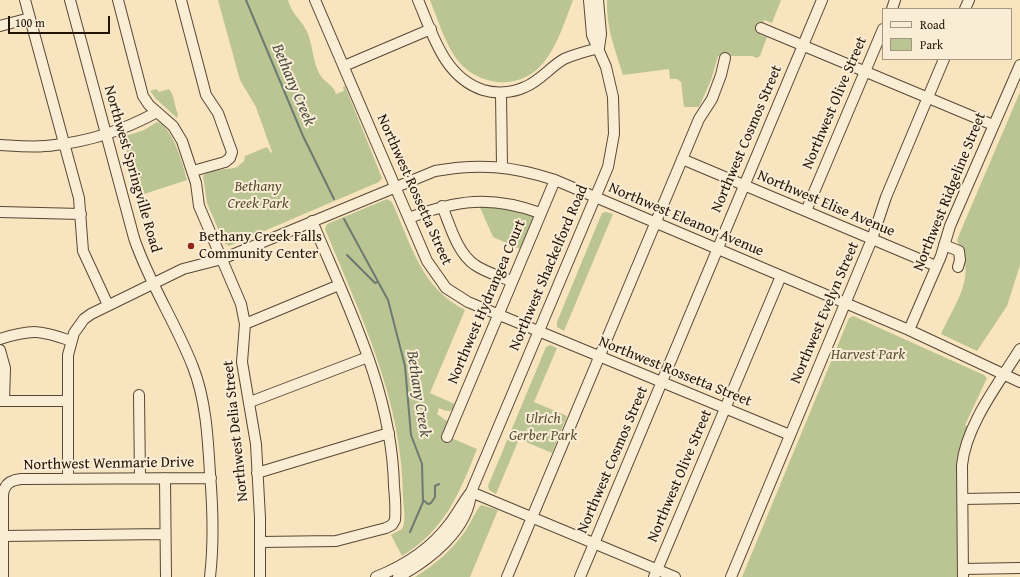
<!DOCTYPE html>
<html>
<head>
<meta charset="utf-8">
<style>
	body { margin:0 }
	#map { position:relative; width:1020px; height:577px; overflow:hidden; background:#f8e4be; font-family:"Gentium Book Plus",serif }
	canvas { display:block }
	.legend { position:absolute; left:882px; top:8px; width:130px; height:52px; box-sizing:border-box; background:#faedd5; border:1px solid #a49683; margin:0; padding:5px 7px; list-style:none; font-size:12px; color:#241307 }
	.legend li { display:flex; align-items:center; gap:8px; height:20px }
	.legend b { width:20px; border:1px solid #a49683 }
	.scale { position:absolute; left:8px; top:16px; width:102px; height:18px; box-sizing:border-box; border:2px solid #241307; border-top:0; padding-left:5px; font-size:12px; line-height:14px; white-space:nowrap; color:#241307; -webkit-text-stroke:3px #faedd5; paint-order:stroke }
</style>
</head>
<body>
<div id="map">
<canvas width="1020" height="577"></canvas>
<ul class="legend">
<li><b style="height:5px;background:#faedd5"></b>Road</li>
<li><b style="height:11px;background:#bbc593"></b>Park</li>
</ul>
<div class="scale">100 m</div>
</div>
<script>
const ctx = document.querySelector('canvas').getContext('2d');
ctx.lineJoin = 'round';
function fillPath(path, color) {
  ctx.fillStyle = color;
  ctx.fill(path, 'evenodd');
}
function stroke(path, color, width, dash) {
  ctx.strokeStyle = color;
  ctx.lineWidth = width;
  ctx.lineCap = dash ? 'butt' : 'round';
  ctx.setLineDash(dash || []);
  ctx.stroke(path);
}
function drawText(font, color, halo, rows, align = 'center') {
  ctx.font = font + ' "Gentium Book Plus",serif';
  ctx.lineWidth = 4;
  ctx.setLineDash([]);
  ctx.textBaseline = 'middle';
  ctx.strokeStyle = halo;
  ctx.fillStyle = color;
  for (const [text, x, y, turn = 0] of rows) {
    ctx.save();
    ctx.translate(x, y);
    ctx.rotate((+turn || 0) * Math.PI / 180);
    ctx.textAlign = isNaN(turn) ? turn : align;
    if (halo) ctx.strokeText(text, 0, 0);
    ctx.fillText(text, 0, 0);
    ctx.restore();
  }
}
fillPath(new Path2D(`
	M218 0H288C292 15 303 21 308 34 313 47 313 61 319 73 323 82 334 85 336 94L344 91 343 87 345 86 382 178 379 182 229 246 224 243 207 203 203 176C212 167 227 171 237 167L244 161 245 156 267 147 271 153 272 152 256 107 240 80Z
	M430 0H573C559 36 547 86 497 82 482 80 468 73 458 61 445 44 438 20 430 0Z
	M607 0H781L772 23 764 20 760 35 767 37 760 56 757 58 752 56H718L711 80 699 107H684L681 82 677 79H670L669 69 623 75C615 49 606 28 607 0Z
	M156 89 159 92 169 89C175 96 174 106 178 114L177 118 156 99 150 91Z
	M1020 92V265L1007 306 977 351 941 334C956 301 978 276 957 241L959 235Z
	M157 122C173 127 183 165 187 180L138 196 126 148 120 146C119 140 119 136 125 133L129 135 144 130Z
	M387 199 392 202C411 244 421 288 465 310L430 393 457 405C452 413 447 412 439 408L437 414 447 421 448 424 444 435 477 449C459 494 445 530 402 556L391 535 402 529C407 520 403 506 403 496 402 400 361 316 325 229L327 224Z
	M478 203H492L535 215 522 250 493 237Z
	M606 212 613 214 564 331 557 327V322L602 213Z
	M853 316 984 375 987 378 965 425 973 429 967 444 964 577H742L849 318Z
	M550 345 557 348 534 402 567 416 552 453 519 439 496 494 489 490 488 486 546 347Z
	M481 505 498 510 470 577H415C435 565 453 549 466 530 471 522 475 512 481 505Z`), '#bbc593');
stroke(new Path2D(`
	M246 0 303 136 334 199
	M344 219 388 300 405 366 411 435 422 464 423 502 410 532
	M347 255 375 283 378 282
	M423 500 428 504 431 503 435 497V486L439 484`), '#6d7a6f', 2);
const minor = new Path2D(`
	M25 0 79 198 83 251 108 305
	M70 0 134 238C149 283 176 323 193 367 206 400 208 439 210 474 213 509 214 542 210 577
	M118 0 143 96 149 105 173 126 182 141 196 183 199 206 241 304 245 324 242 362 256 444 260 518V577
	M181 0 206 95 218 113 232 152 230 158 225 162 193 171
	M315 0 427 261 446 288 468 302 790 435
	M418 0C433 35 444 77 483 90 496 94 512 93 525 87 540 81 550 67 564 59 575 54 587 51 599 48
	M598 0 601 34 599 48
	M892 9 895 0
	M965 9 969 0
	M0 26 30 18
	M761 28 993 125
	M344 66 431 29
	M501 93 502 167
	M0 145C18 146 37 148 55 145 91 141 126 129 157 112
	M682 159 936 266
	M442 206C450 225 457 253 475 265 485 272 499 276 511 281
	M806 211 883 29
	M0 212 81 214
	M409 218C456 200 491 195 540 213
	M944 245 959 251 960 260 958 267
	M245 324 339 285
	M909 330 941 256 950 226 1020 65
	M0 339C32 329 40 330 71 341
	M0 350 5 368 4 401
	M139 395 140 478
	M0 401H68
	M250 402 368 357
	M447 437 555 180
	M257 473 389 433
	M68 478V355L74 333 84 319 91 314 183 269 222 259 435 171C479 163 512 166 555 180L909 330 1020 382
	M165 478 166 577
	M471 492 675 577
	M963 499 1020 498
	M3 536 165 534
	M260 542 336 541 386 528 392 525 395 520C396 509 395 497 394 486 392 392 348 307 312 221
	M963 569 1020 568
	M3 577V495C4 484 11 480 21 479L211 478
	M376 577C406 565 431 549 450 523 458 513 463 502 471 492L608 167 614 134 613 97 606 67 592 35 589 0
	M398 577C428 561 469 530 471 492
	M507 577 699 119 712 99 721 75 725 58
	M580 577 822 0
	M654 577 781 276
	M731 577 872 239 886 197 944 59
	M963 577 962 465C966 425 999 383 1020 349`);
stroke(minor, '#594735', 12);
stroke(minor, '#faedd5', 10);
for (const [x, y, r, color] of [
	[191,246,4,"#8f2418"]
]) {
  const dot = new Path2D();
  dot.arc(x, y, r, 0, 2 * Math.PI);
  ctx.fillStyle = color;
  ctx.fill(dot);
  stroke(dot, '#faedd5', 1.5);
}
drawText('15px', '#241307', '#faedd5', [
	["Northwest Olive Street",835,103,-67],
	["Northwest Cosmos Street",747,139,-67],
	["Northwest Springville Road",132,169,74],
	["Northwest Rossetta Street",414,190,66],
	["Northwest Ridgeline Street",950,192,-68],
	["Northwest Elise Avenue",826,204,23],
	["Northwest Eleanor Avenue",686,220,23],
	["Northwest Shackelford Road",549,268,-67],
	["Northwest Hydrangea Court",487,302,-67],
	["Northwest Evelyn Street",825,313,-67],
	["Northwest Rossetta Street",675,372,22],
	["Northwest Delia Street",236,431,-96],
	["Northwest Cosmos Street",613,460,-67],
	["Northwest Wenmarie Drive",109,464,-1],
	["Northwest Olive Street",680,476,-67]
]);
drawText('italic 15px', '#595138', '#faedd5', [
	["Bethany",258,187],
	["Creek Park",258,204],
	["Harvest Park",868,355],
	["Ulrich",543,419],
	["Gerber Park",543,436]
]);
drawText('15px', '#241307', '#faedd5', [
	["Bethany Creek Falls",199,237],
	["Community Center",199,254]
], 'left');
drawText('italic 16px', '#4e4f44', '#faedd5', [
	["Bethany Creek",293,85,67],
	["Bethany Creek",418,394,81]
]);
</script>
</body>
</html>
